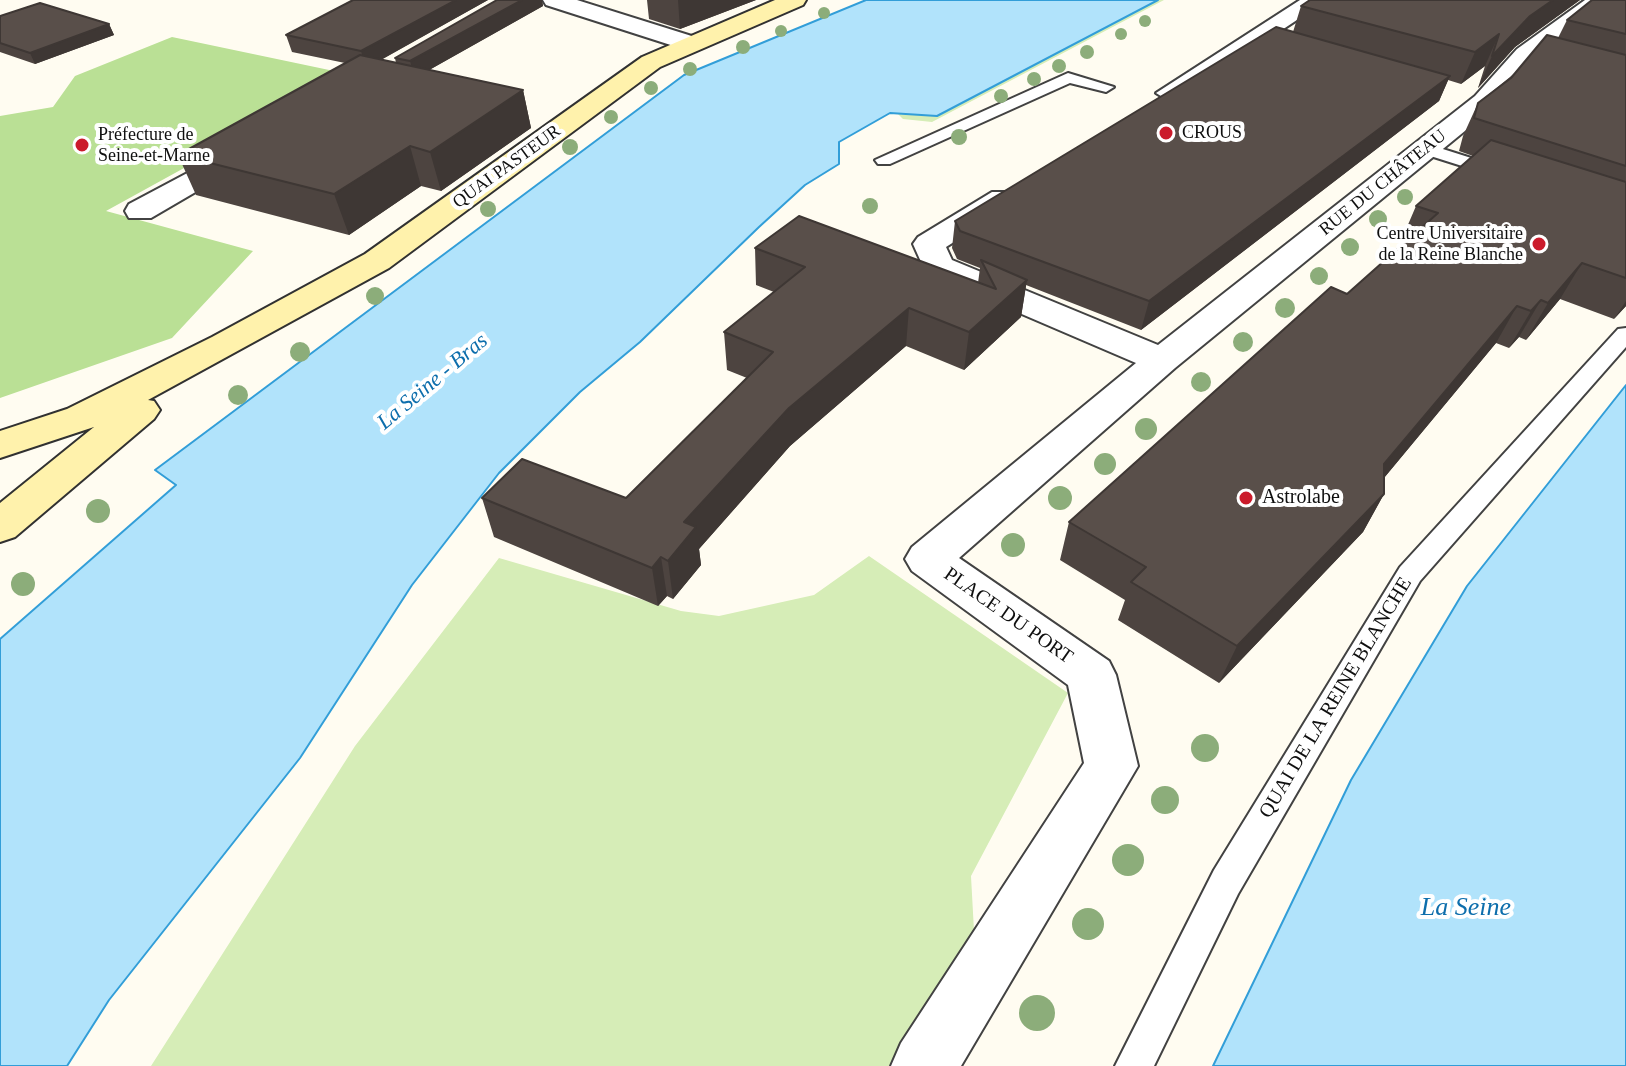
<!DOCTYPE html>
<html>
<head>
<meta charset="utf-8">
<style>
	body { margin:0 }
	canvas { display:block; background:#fffcf1 }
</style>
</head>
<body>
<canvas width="1626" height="1066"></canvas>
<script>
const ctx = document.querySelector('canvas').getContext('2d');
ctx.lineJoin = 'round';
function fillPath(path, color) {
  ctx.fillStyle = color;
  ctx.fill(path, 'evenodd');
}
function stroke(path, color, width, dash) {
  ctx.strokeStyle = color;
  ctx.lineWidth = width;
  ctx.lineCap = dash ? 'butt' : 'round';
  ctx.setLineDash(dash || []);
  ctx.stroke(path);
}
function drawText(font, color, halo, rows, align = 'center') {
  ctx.font = font + ' "Times New Roman",serif';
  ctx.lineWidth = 8;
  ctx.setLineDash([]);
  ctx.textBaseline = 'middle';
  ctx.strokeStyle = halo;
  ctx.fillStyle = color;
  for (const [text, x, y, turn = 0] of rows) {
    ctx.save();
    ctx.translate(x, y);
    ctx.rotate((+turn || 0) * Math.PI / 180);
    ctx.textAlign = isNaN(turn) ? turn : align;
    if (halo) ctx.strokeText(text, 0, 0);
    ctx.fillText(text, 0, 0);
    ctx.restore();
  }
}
fillPath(new Path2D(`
	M1158 0H1164L932 122 903 119 898 114 937 116Z
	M869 556 1068 693 971 876 974 931 889 1066H151L355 746 499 558 681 611 719 616 814 595Z`), '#d6edb7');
fillPath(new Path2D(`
	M172 37 353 75 106 211 253 251 172 338 0 398V116L53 107 75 76Z`), '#bae095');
const water = new Path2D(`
	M866 0H1158L937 116 890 113 839 142V164L805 185 759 227 640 342 580 392 499 473 412 585 300 758 109 1000 67 1066H0V639L176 485 155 470 684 75Z
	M1626 385V1066H1213L1351 780 1467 586Z`);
fillPath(water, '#b1e3fb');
stroke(water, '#329ed8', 2);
const lane = new Path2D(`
	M1068 73 1114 87 1106 92 1070 83 890 164H878L875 160Z
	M1427 144 1506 169 1509 173 1500 178 1421 153 1419 149Z
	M1626 328V347L1420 581 1238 894 1154 1066H1115L1214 870 1400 567 1618 329Z`);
const street = new Path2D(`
	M543 0H577L698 38 701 43 698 48H680L546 5Z
	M1300 0H1327L1178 99 1169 101 1156 93Z
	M1585 0H1610L1535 59 1493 108 1175 368 959 558 1109 661 1116 675 1138 766 961 1066H891L901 1043 1084 763 1068 685 912 571 905 559 912 547 1136 363 926 273 913 244 918 237 992 192H1014L1018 198 1014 204 946 247 952 260 1158 345 1475 96 1517 49Z
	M242 144 252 147 256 153 252 159 151 218H129L125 211 129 204Z`);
const secondary = new Path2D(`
	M775 0H806L803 5 660 67 389 268 148 400 154 401 160 410 154 419 15 537 0 542V503L94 427 0 458V431L67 409 212 337 365 254 642 57Z`);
stroke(lane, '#424242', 4);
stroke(street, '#424242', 4);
stroke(secondary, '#313131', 4);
fillPath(lane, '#fff');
fillPath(street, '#fff');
fillPath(secondary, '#fff2ac');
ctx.fillStyle = '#8cad7a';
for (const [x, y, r] of [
	[824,13,6],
	[1145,21,6],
	[781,31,6],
	[1121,34,6],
	[743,47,7],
	[1087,52,7],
	[1059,66,7],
	[690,69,7],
	[1034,79,7],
	[651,88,7],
	[1001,96,7],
	[611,117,7],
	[959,137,8],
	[570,147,8],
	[1405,197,8],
	[870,206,8],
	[488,209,8],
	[1378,219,9],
	[1350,247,9],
	[1319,276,9],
	[375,296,9],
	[1285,308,10],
	[1243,342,10],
	[300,352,10],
	[1201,382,10],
	[238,395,10],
	[1146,429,11],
	[1105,464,11],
	[1060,498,12],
	[98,511,12],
	[1013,545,12],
	[23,584,12],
	[1205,748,14],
	[1165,800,14],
	[1128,860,16],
	[1088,924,16],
	[1037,1013,18]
]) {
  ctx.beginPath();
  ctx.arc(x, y, r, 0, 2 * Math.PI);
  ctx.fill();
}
fillPath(new Path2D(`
	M353 0H488L381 60 396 63 395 58 497 0H542L543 6 429 70 523 90 531 128 441 191 421 186 349 235 196 195 178 155 345 63 292 52 286 35Z
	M647 0H756L680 29 649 19Z
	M1310 0H1580L1515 47 1478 88 1485 66 1461 84 1448 80 1439 101 1141 330 1026 285 1021 317 964 370 906 346 790 446 699 549 701 565 673 599 667 596 658 606 494 537 482 498H626L747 378 727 370 724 332 774 292 756 285 755 248 978 283 980 268 957 259 952 248 955 221 1293 32 1301 6Z
	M1626 0V306L1614 319 1560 299 1526 340 1519 337 1509 348 1496 343 1384 478V494L1363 532 1219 683 1118 620 1125 600 1060 560 1069 522 1347 294 1405 243 1401 241 1416 206 1473 156 1459 151 1463 136 1478 103 1558 38 1567 20Z
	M0 16 109 24 114 35 35 64 0 52Z`), '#4d4440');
fillPath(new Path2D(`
	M456 0H488L366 68 361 51Z
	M522 0H542L543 6 415 78 410 61Z
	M678 0H756L680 29Z
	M1553 0H1580L1515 47 1478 88 1492 56 1530 16Z
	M109 24 114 35 35 64 30 53Z
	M1499 34 1485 66 1461 84 1475 52Z
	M1450 76 1439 101 1141 330 1149 301Z
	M523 90 531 128 441 191 430 152Z
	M410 146 421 186 349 235 334 194Z
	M1582 263 1560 299 1526 340 1548 303Z
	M1027 280 1021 317 964 370 969 332Z
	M1541 300 1519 337 1509 348 1531 311Z
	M1626 301V306L1614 319Z
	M1517 306 1496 343 1364 502 1384 464Z
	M909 308 906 346 790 446 699 549 701 565 673 599 668 561 684 522 789 408Z
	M1384 494 1363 532 1219 683 1237 646Z
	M661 557 667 596 658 606 652 568Z`), '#3e3734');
const building = new Path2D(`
	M353 0H456L361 51 286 35Z
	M497 0H522L410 61 395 58Z
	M1310 0H1553L1530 16 1492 56 1499 34 1475 52 1301 6Z
	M1592 0H1626V34L1567 20Z
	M40 3 109 24 30 53 0 43V16Z
	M1276 27 1450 76 1149 301 960 231 955 221Z
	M1547 35 1626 55V166L1474 118 1478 103 1511 78Z
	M360 55 523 90 430 152 410 146 334 194 178 155Z
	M1491 140 1626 182V278L1582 263 1548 303 1541 300 1531 311 1517 306 1384 464V494L1237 646 1131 582 1146 567 1069 522 1331 287 1347 294 1438 213 1416 206Z
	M799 216 996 289 981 260 1027 280 969 332 909 308 789 408 684 522 696 527 668 561 661 557 652 568 482 498 522 459 626 498 773 352 724 332 805 267 755 248Z`);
fillPath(building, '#594f4a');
stroke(building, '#3e3734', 2);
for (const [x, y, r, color] of [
	[1166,133,8,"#cb1b2b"],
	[82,145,8,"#cb1b2b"],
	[1539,244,8,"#cb1b2b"],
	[1246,498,8,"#cb1b2b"]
]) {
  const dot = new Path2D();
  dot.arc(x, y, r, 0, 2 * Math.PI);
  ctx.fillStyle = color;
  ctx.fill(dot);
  stroke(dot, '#fff', 3);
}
drawText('18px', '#0f0f0f', '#fff', [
	["CROUS",1182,133],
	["Préfecture de",98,135],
	["Seine-et-Marne",98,156],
	["Centre Universitaire",1523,234,"right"],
	["de la Reine Blanche",1523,255,"right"]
], 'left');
drawText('18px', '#0f0f0f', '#fff', [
	["QUAI PASTEUR",507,167,-36],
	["RUE DU CHÂTEAU",1383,183,-39]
]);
drawText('20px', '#0f0f0f', '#fff', [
	["Astrolabe",1262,498]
], 'left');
drawText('20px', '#0f0f0f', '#fff', [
	["PLACE DU PORT",1008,616,35],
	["QUAI DE LA REINE BLANCHE",1336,698,-59]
]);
drawText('italic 22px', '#0d6eac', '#fff', [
	["La Seine - Bras",433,382,-40]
]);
drawText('italic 26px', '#0d6eac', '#fff', [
	["La Seine",1466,908]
]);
</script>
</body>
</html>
